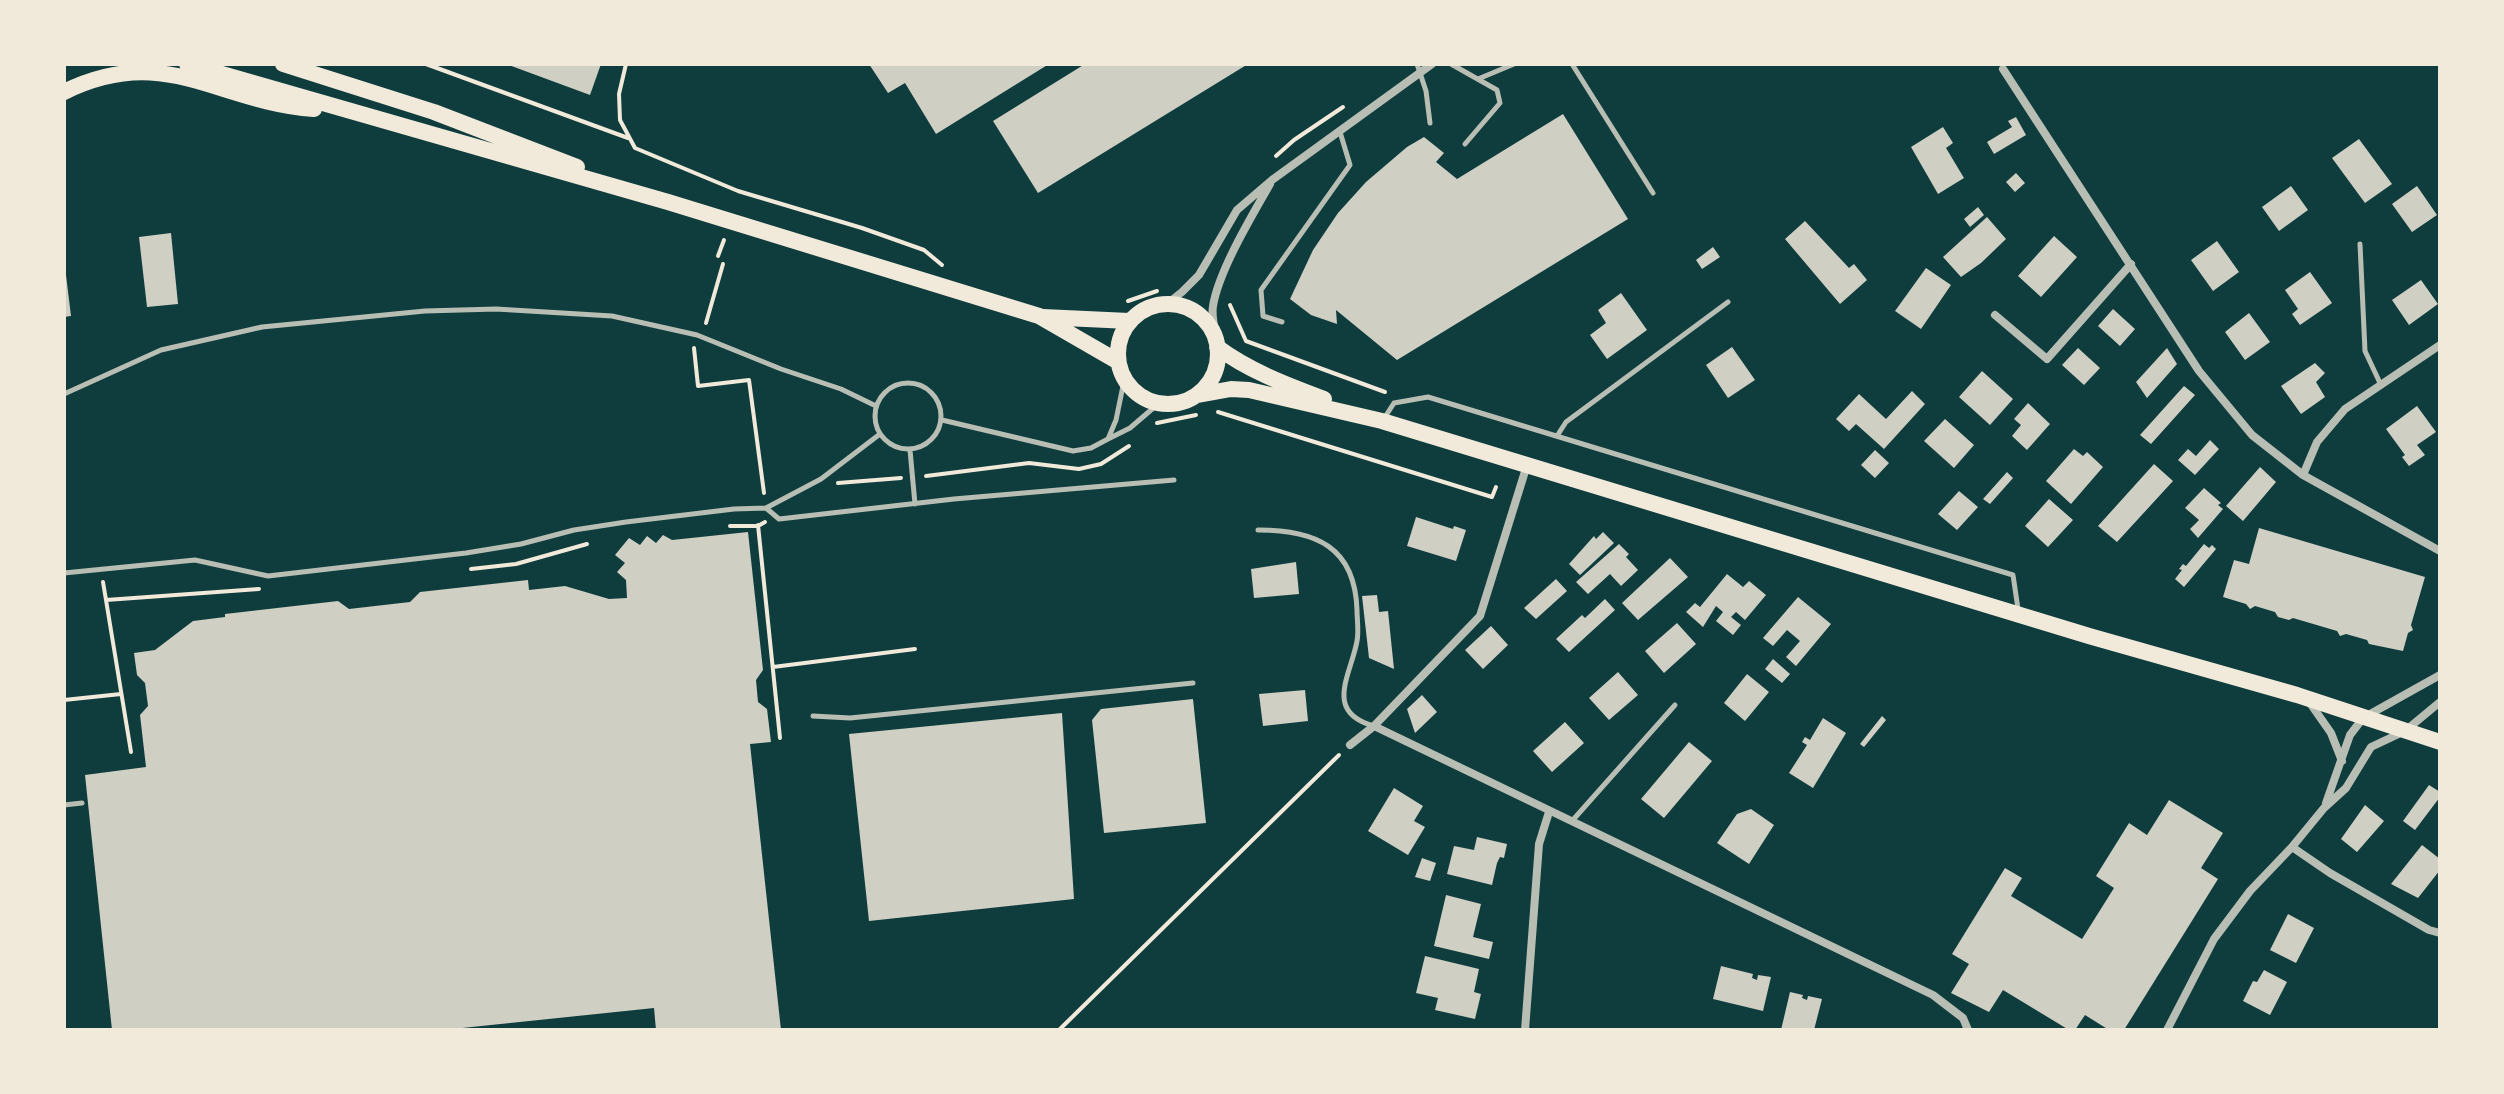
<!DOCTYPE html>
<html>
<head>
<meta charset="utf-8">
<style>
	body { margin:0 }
	#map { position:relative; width:2504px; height:1094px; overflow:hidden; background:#0f3d3e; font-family:Karla,sans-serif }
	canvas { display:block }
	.frame { position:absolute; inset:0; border:66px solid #f1e9da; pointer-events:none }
</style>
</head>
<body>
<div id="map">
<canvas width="2504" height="1094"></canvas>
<div class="frame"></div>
</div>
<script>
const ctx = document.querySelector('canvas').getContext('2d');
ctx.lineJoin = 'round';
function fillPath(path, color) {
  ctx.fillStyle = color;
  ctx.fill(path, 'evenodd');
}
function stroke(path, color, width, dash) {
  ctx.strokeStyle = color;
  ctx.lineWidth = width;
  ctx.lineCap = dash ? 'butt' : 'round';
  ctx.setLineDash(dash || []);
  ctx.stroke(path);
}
fillPath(new Path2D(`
	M506 64H601L590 95Z
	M869 64H1049L936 134 905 83 888 93Z
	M1085 64H1248L1038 193 993 121Z
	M1563 114 1628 219 1397 360 1336 310 1337 324 1311 315 1290 299 1313 250 1338 213 1366 182 1407 147 1424 137 1444 153 1436 162 1457 179Z
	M2016 117 2026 135 1994 154 1987 142 2012 127 2008 121Z
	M1943 127 1953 143 1946 148 1964 178 1938 194 1911 147Z
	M2359 139 2392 184 2365 203 2332 158Z
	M2016 173 2025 183 2015 192 2006 182Z
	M2291 186 2308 210 2279 231 2262 207Z
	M2417 186 2437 215 2412 232 2392 204Z
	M1978 207 1984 215 1970 227 1964 219Z
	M1987 217 2006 239 1981 263 1961 277 1943 257Z
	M1805 221 1849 268 1854 264 1867 280 1840 304 1785 239Z
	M171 233 178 304 147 307 139 237Z
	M2054 236 2077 257 2041 297 2018 276Z
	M2217 241 2239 272 2213 291 2191 260Z
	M1713 247 1720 257 1702 269 1696 260Z
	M1926 268 1951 285 1921 329 1895 311Z
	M2310 272 2332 303 2300 325 2292 314 2298 309 2285 290Z
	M64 275H66L71 316 64 317Z
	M2421 280 2438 304 2409 325 2392 300Z
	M1621 293 1647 330 1607 359 1590 335 1606 323 1598 310Z
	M2113 309 2135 329 2120 346 2098 326Z
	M2249 313 2270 342 2245 360 2225 332Z
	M1732 347 1755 380 1728 398 1706 365Z
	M2078 348 2100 368 2084 385 2062 365Z
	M2167 348 2177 364 2147 398 2136 382Z
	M2315 363 2325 373 2316 382 2325 397 2301 414 2281 386Z
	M1982 371 2013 399 1990 425 1959 397Z
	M2184 386 2195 395 2151 444 2140 435Z
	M1912 391 1925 404 1884 449 1856 424 1849 431 1836 419 1859 394 1886 419Z
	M2028 403 2050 424 2027 450 2012 436 2021 425 2014 419Z
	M2417 406 2436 432 2417 445 2425 455 2409 466 2402 457 2405 455 2386 429Z
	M1945 419 1974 445 1954 468 1924 441Z
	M2210 440 2219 449 2195 475 2178 460 2188 449 2196 456Z
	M2074 449 2083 456 2087 452 2103 467 2071 504 2046 481Z
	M1875 450 1889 463 1875 478 1861 465Z
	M2154 464 2173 481 2117 542 2098 526Z
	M2260 467 2276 482 2243 521 2226 506Z
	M2007 472 2013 478 1990 504 1983 499Z
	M2204 488 2221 503 2218 505 2223 509 2198 538 2190 529 2199 520 2185 508Z
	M1959 491 1978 507 1957 530 1938 514Z
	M2049 499 2073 520 2048 547 2025 526Z
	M1416 517 1453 529 1454 526 1466 530 1456 561 1407 546Z
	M2259 528 2425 577 2411 625 2413 630 2408 633 2403 651 2369 644 2367 640 2346 634 2340 636 2337 631 2293 618 2289 620 2278 617 2275 612 2255 606 2250 609 2246 604 2223 597 2234 560 2249 564Z
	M748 532 763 670 756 680 758 702 767 709 771 742 750 744 781 1030H656L654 1008 443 1030H112L85 775 146 767 140 715 148 706 145 683 137 675 134 653 155 650 193 621 225 617V614L338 601 349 609 410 602 420 592 528 580 529 590 565 586 609 599 627 598 626 580 617 572 625 563 615 555 629 538 640 545 647 536 656 543 663 535 672 540Z
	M1603 532 1614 543 1580 575 1569 564 1594 536 1596 539Z
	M1619 544 1629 554 1626 557 1638 570 1621 586 1610 574 1588 594 1576 582Z
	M2204 544 2209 548 2212 545 2216 549 2184 587 2175 579 2182 570 2179 569 2183 564 2186 566Z
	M1670 558 1688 577 1638 620 1622 603Z
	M1296 562 1299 594 1254 598 1251 569Z
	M1727 574 1743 587 1749 581 1766 595 1745 620 1736 612 1731 617 1741 625 1733 635 1716 621 1723 612 1716 606 1703 627 1686 612 1695 603 1700 607Z
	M1556 579 1567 591 1536 619 1524 608Z
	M1377 595 1379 612 1388 611 1394 669 1369 658 1362 596Z
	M1798 597 1831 624 1796 666 1786 657 1800 641 1787 630 1773 646 1763 638Z
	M1605 599 1615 610 1569 652 1556 639 1582 615 1585 618Z
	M1677 623 1696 644 1664 673 1645 651Z
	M1491 626 1508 645 1483 669 1465 650Z
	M1773 659 1790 674 1782 683 1765 669Z
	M1618 672 1638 695 1609 720 1589 698Z
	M1747 674 1769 692 1745 721 1724 703Z
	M1305 690 1308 721 1263 726 1259 694Z
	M1422 695 1437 712 1415 733 1407 709Z
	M1193 699 1206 823 1104 833 1092 720 1101 709Z
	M1062 713 1074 899 869 921 849 734Z
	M1882 716 1886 720 1864 747 1860 744Z
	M1823 718 1846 733 1813 788 1789 773 1807 745 1802 742 1805 737 1810 740Z
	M1565 722 1584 743 1552 772 1533 751Z
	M1689 742 1712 761 1664 818 1641 799Z
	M2429 785 2440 792V797L2415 830 2403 821Z
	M1394 788 1423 806 1414 821 1425 827 1408 855 1368 831Z
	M2169 800 2223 833 2201 868 2218 879 2124 1030H2109L2085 1015 2075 1030H2069L2003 990 1989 1012 1951 993 1969 964 1952 954 2005 868 2022 878 2011 896 2082 939 2114 888 2096 876 2129 823 2147 835Z
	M2365 805 2384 821 2357 852 2341 839Z
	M1751 809 1774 825 1749 864 1717 843 1737 814Z
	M1477 837 1507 844 1504 858 1500 857 1497 863 1492 885 1447 874 1454 846 1474 850Z
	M2422 845 2440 859V870L2418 898 2391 884Z
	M1422 858 1436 863 1430 881 1415 877Z
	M1446 895 1481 904 1473 937 1493 942 1489 959 1434 946Z
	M2288 914 2314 928 2296 963 2270 950Z
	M1425 956 1479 969 1474 992 1481 994 1475 1019 1435 1010 1438 998 1416 993Z
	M1721 966 1753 974 1752 978 1757 980 1758 975 1771 977 1763 1011 1713 999Z
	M2264 970 2287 982 2270 1015 2243 1001 2253 981 2257 982Z
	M1790 992 1803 995 1802 998 1807 1000 1808 996 1822 999 1814 1030H1781Z`), '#cfcfc3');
stroke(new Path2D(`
	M426 64 628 138
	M626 64 619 94 620 120 635 148 738 191 862 228 924 250 942 265
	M1276 156 1294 140 1343 107
	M718 256 724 240
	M1128 301 1157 291
	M1230 305 1246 341 1385 392
	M706 323 723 264
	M694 348 698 386 749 380 764 493
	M1218 412 1492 497 1496 487
	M1157 423 1196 415
	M926 476 1029 463 1079 469 1101 464 1129 446
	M838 483 901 478
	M758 525 780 738
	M730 526H758L765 522
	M471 569 516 564 587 544
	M103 582 106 600 259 589
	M106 600 131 752
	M773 667 915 649
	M64 700 121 694
	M1059 1030 1339 755`), '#f1e9da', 4);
stroke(new Path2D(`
	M1417 64 1426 91 1430 123
	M1451 64 1497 90 1500 103 1465 144
	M1572 64 1653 193
	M1478 79 1514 64
	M2360 244 2365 351 2380 383
	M1282 322 1263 316 1261 290 1350 165 1340 132
	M1124 381 1116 420 1108 439 1130 428 1158 404
	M875 416a33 33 0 1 1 66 0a33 33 0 1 1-66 0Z
	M64 394 161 350 262 327 425 311 496 309 612 316 697 335 781 369 841 389 876 406
	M1385 417 1394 403 1428 397 2013 575 2018 609
	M942 420 1073 451 1091 448 1108 439
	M1557 436 1566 422 1728 302
	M910 450 915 504
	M766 508 779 519 788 518 954 499 1174 480
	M1258 530C1316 530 1355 547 1357 610 1357 620 1359 631 1357 641 1351 675 1323 712 1374 726
	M64 573 195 560 268 576 466 553 521 544 574 530 626 522 734 509 766 508 821 479 880 434
	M813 716 850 718 1193 683
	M64 805 82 803
	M1572 821 1675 705`), '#b8beb3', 5);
stroke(new Path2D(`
	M2003 69 2199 371 2252 435 2303 475 2440 551
	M1167 304 1182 292 1199 275 1237 210 1272 180 1432 64
	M1995 315 2047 359 2131 264
	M1216 338C1215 328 1211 316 1213 306 1219 270 1252 216 1270 184
	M2303 475 2317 442 2345 409 2440 345
	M2310 703 2331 733 2342 761
	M1374 726 1933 995 1963 1018 1968 1030
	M1350 745 1374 726 1480 616 1527 465
	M2326 803 2350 735 2363 718 2440 675
	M2292 847 2330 873 2429 930 2440 933
	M1525 1030 1539 844 1549 812
	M2167 1030 2214 939 2250 891 2292 847 2324 808 2346 788 2371 747 2405 731 2440 702`), '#b8beb3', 8);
stroke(new Path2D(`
	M187 64 668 202 1039 316 1117 361
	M283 64 434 112 577 167
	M64 92C165 42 217 102 314 109
	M1118 354a50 50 0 1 1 100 0a50 50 0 1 1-100 0Z
	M1043 317 1129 321
	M1217 347C1249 371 1287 385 1324 399
	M1198 395 1231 389 1249 390 1382 421 2089 636 2297 695 2440 742`), '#f1e9da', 16);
</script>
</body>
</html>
